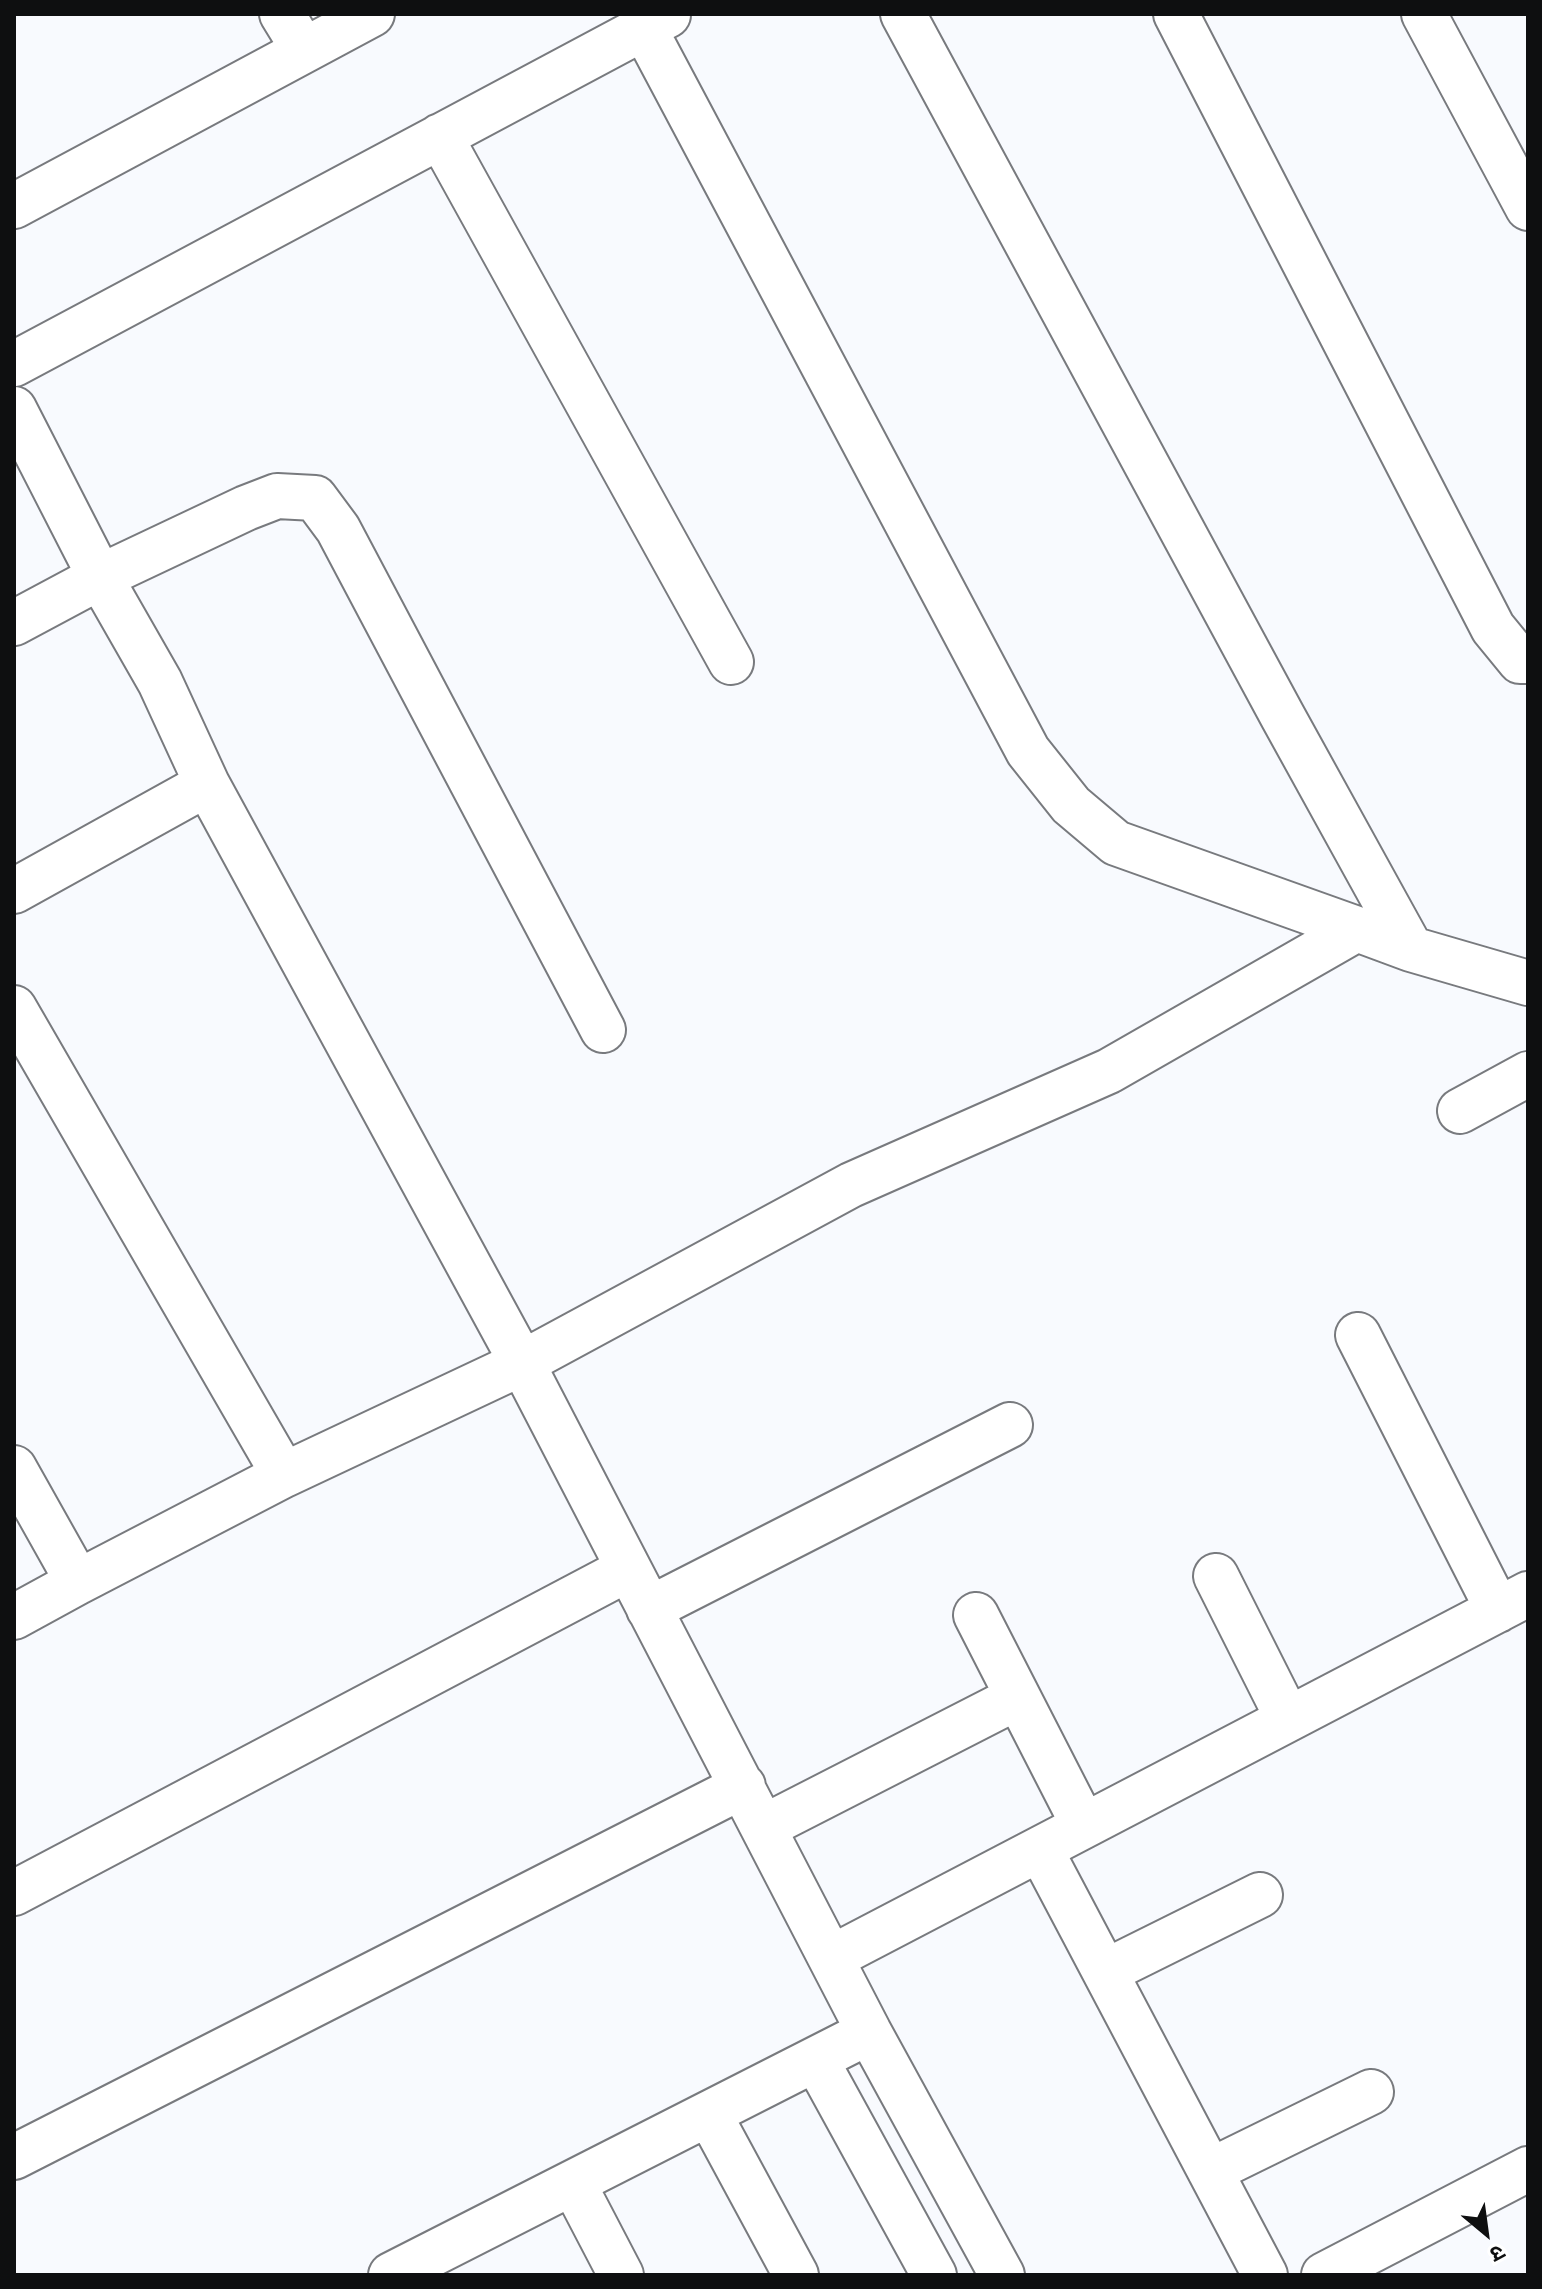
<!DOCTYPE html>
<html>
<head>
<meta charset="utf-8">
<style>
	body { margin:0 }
	#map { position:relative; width:1542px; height:2289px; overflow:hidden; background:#f8fafe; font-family:Raleway,"Noto Sans Devanagari",sans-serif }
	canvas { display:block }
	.frame { position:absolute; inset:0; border:16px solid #0e0f10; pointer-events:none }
	.north { position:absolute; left:1446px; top:2193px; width:80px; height:80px; -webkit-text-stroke:6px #fff; paint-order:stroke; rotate:151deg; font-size:22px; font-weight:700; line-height:32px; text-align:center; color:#0e0f10 }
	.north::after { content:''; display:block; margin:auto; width:28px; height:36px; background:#0e0f10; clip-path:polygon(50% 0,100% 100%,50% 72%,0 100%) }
</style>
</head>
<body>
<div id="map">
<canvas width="1542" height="2289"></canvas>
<div class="frame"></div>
<div class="north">उ</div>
</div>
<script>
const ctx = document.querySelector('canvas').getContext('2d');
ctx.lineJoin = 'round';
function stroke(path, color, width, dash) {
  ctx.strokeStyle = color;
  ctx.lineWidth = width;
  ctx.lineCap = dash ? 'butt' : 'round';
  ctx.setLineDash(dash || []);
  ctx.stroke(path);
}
const street = new Path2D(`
	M282 14 304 50
	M903 14 1283 717 1411 949
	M1176 14 1493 628 1520 661H1528
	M1424 14 1528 208
	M644 28 1028 751 1071 805 1116 843 1357 929
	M440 136 731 662
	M14 206 372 14
	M14 364 668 15
	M14 409 100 577 160 682 207 784 522 1363 869 2032 1002 2275
	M14 623 100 577 246 508 277 496 315 498 338 529 603 1030
	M14 891 207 784
	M14 1008 284 1475
	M1460 1111 1528 1074
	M1358 1335 1498 1610
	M14 1468 78 1582 284 1475 522 1363 851 1185 1109 1071 1357 929 1411 949 1528 983
	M1216 1576 1288 1719
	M649 1609 1010 1425
	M976 1615 1084 1826
	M14 1617 78 1582
	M764 1827 1018 1697
	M1040 1849 1265 2275
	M14 1893 628 1569
	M831 1958 1528 1594
	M1105 1972 1260 1895
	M816 2060 934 2275
	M709 2114 796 2275
	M14 2157 743 1786
	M1210 2171 1371 2092
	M573 2183 621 2275
	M391 2275 869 2032
	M1324 2275 1528 2169`);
stroke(street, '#787a7e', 48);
stroke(street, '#fff', 44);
</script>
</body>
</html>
